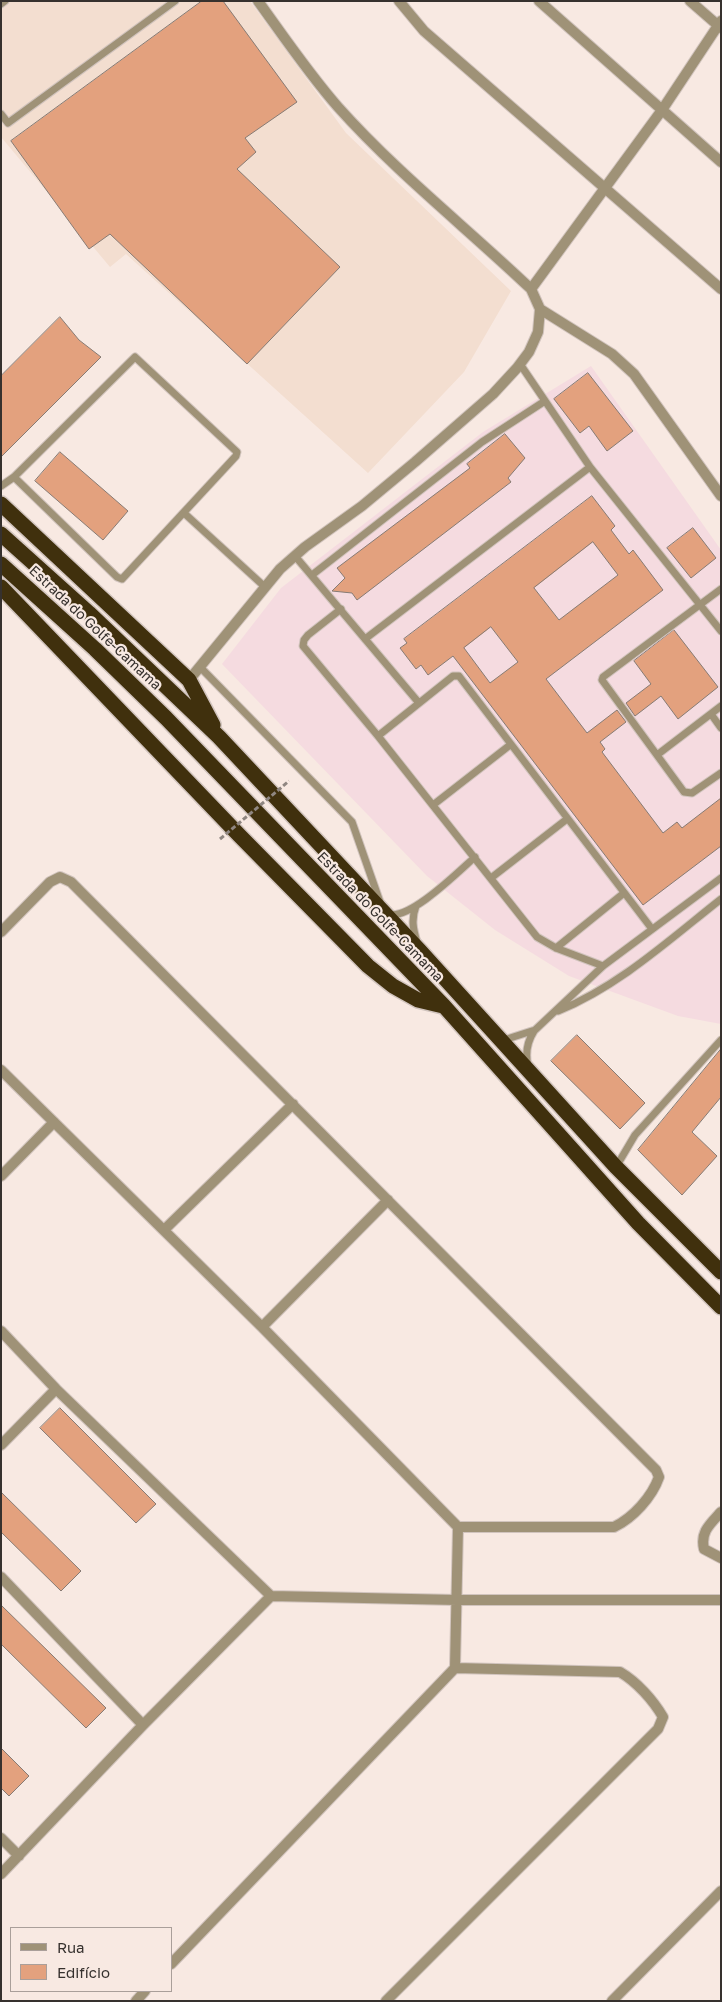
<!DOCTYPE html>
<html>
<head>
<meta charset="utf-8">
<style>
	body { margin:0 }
	#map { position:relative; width:722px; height:2002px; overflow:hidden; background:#f8e9e2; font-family:"Golos Text",sans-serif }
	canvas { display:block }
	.frame { position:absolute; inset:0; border:2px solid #36312e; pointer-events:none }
	.legend { position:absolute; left:10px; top:1927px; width:162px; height:65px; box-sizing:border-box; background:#f8e9e2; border:1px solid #aa9f9a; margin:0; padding:6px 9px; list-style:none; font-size:15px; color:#36312e }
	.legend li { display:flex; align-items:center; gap:10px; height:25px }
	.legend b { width:25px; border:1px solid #aa9f9a }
</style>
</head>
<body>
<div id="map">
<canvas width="722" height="2002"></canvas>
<div class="frame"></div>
<ul class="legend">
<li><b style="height:6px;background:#9f9277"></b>Rua</li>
<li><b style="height:14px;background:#e3a17e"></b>Edifício</li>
</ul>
</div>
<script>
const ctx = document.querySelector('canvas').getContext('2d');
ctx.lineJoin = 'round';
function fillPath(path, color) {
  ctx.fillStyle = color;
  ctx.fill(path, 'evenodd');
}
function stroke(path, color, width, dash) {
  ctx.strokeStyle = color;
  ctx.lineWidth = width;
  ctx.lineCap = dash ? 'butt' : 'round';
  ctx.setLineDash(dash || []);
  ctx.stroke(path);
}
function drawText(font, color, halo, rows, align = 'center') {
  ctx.font = font + ' "Golos Text",sans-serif';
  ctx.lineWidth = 4.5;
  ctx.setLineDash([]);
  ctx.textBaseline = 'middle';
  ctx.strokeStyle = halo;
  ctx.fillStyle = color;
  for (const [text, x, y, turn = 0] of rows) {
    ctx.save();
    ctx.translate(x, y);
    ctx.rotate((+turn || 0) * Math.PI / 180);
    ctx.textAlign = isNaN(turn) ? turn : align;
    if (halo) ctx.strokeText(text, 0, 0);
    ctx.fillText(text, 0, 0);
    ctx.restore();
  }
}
fillPath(new Path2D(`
	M1 1H250L346 133 511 291 464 372 368 473 126 254 110 267 1 137Z`), '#f3ded0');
fillPath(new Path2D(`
	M591 366 721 550V1024L678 1016 569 976 495 930 427 876 222 664 281 588 483 432Z`), '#f5dbe0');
const building = new Path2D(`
	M202 1H223L297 102 245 138 256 152 237 169 340 267 247 364 110 234 89 249 11 141Z
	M60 317 79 340 101 357 1 457V376Z
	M588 373 633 431 607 451 589 426 580 433 554 399Z
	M505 434 525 458 508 478 511 482 357 600 352 593 332 591 345 578 337 568 470 468 467 464Z
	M60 452 128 511 103 540 35 481Z
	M592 496 615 526 611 530 629 554 633 550 663 590 546 679 587 733 617 710 626 722 600 742 605 749 602 752 663 833 677 822 682 828 721 798V846L643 905 453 656 428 675 421 665 416 669 400 648 407 643 404 639ZM593 542 618 575 559 620 534 588ZM491 627 518 662 490 683 464 648Z
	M693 528 716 558 691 578 667 548Z
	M674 630 718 687 678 719 661 696 635 716 626 703 651 684 634 661Z
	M577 1035 645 1103 620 1129 551 1061Z
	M721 1049V1097L692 1132 717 1156 682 1195 638 1150Z
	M60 1408 156 1504 136 1523 40 1428Z
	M1 1492 81 1571 61 1591 1 1532Z
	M1 1605 106 1708 86 1728 1 1644Z
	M1 1748 29 1776 9 1796 1 1788Z`);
fillPath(building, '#e3a17e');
stroke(building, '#877b74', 1);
const lane = new Path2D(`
	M1 4 5 1
	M1 114 8 123 175 1
	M520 364 590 467
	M1 486 14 477 135 357 237 452 236 456 122 579 117 577 14 477
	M184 513 265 587
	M295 556 419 703
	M312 575 482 442 545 401
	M721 589 603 677 602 680 684 792 692 793 721 773
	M341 609 308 635 304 640 303 646 378 736 537 937 556 948 603 966
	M365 639 590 467 721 631
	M200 667 352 822 380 902
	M711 714 721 728
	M378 736 453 676H459L652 929
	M657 755 721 706
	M433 805 510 745
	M491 878 567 819
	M416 906C411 919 413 929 417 942
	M388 914C409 921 458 872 475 857
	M556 948 624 893
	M558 1011C619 986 669 940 721 899
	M501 1037 507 1039 535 1030 603 966 721 878
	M528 1066C525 1053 527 1042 534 1031
	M616 1167 635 1135 721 1040`);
const street = new Path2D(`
	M399 1 424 31 721 289
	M539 1 721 162
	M690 1 721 28
	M531 289 662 110 721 21
	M540 309 612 354 634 374 721 496
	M189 680 280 569 305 547 362 506 415 462 493 394 517 368 529 352 538 332 540 309 531 289C467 228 397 173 338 107 309 74 284 37 258 1
	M1 932 50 882 60 877 71 882 656 1470 659 1477C652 1497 633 1518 614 1527H458
	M1 1070 262 1327 458 1527 455 1668
	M1 1176 54 1122
	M164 1230 293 1104
	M262 1327 388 1200
	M1 1331 56 1389 271 1596
	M1 1445 56 1389
	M721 1512C710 1524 700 1532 704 1549L721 1558
	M1 1577 143 1725
	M1 1838 19 1856
	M1 1874 143 1725 271 1596 457 1600H721
	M171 1964 455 1668 620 1672C637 1682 653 1700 663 1717L658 1729 386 2001
	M136 2001 145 1991
	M612 2001 721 1891`);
const highway = new Path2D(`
	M1 504 189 680 213 725
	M1 534 89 613 219 737 420 951 616 1167 721 1272
	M1 564 95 649 166 718 444 1006 638 1223 721 1307
	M1 587 239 835 368 966 393 986 418 1000 443 1006`);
stroke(lane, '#d1c4be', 9);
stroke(street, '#d1c4be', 12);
stroke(highway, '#d1c4be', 18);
stroke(lane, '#9f9277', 7);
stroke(street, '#9f9277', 10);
stroke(highway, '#40300d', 15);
stroke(new Path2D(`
	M220 839 289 781`), '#8f8681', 3, [5, 2.5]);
drawText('14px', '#36312e', '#f8e9e2', [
	["Estrada do Golfe-Camama",95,628,43],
	["Estrada do Golfe-Camama",380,917,46]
]);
</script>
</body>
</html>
